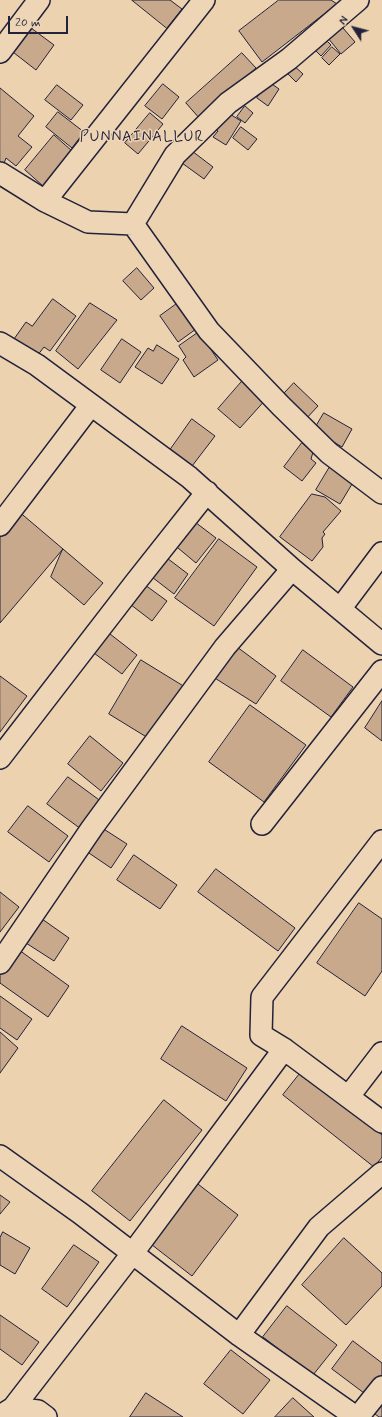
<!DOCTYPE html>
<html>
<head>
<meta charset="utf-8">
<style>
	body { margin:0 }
	#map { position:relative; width:382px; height:1417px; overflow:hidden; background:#edd2b0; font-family:Mynerve,sans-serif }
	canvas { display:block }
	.north { position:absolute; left:334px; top:8px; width:40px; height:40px; -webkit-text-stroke:3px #edd5b5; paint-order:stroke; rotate:306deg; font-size:11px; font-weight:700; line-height:16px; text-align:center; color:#22223b }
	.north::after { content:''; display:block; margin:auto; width:14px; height:18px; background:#22223b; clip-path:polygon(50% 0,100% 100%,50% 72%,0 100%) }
	.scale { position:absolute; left:8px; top:16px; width:60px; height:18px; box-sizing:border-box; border:2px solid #22223b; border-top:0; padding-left:5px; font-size:12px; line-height:14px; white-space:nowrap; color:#22223b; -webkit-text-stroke:3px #edd5b5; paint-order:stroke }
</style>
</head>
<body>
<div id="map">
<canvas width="382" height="1417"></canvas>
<div class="north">N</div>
<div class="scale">20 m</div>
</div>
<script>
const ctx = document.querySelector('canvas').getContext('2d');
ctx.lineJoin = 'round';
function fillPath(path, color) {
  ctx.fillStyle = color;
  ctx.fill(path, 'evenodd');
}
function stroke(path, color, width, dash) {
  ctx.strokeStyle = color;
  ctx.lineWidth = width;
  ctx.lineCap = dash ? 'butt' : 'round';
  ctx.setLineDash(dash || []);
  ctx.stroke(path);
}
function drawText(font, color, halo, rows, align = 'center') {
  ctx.font = font + ' Mynerve,sans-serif';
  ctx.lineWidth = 3;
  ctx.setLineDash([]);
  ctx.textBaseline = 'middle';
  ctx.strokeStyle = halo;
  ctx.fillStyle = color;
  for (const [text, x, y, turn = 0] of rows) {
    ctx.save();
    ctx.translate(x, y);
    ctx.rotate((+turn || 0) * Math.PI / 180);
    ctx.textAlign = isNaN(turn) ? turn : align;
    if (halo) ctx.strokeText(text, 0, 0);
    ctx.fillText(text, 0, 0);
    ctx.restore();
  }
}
const building = new Path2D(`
	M132 0H170L182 9 167 28Z
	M279 0H331L337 4 262 62 239 31Z
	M337 21 355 42 341 54 323 32Z
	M27 25 54 45 36 70 9 49Z
	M324 38 331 45 321 56 314 49Z
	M332 47 340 54 329 65 322 58Z
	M242 53 256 68 200 119 186 103Z
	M292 64 303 74 296 82 285 71Z
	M269 82 279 89 268 106 257 98Z
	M163 84 179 97 162 119 145 106Z
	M57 85 83 105 71 120 45 100Z
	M0 88 34 116 18 136 32 147 16 166 6 158 3 166 0 163Z
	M245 106 253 113 245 123 237 117Z
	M225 111 241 121 226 145 213 137 218 131 214 129Z
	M58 112 84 132 72 148 46 127Z
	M150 113 163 124 138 154 125 143Z
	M241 127 257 139 248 150 233 138Z
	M54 135 72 151 43 186 25 170Z
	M192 151 213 167 204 179 182 163Z
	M137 268 154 288 141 300 123 281Z
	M53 299 76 316 50 351 44 347 37 356 14 339 26 322 32 326Z
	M90 303 117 320 78 369 56 351Z
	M178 303 196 329 178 342 160 316Z
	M199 332 218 360 194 377 183 360 186 357 179 346Z
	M122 339 141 352 120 383 101 370Z
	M157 345 179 359 162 384 135 367 148 348 153 351Z
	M245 378 268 397 240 428 218 409Z
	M294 383 318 406 304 421 280 398Z
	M324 413 352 429 342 447 314 430Z
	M192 419 215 436 189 470 168 453Z
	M302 443 313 452 311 459 316 463 302 481 284 467Z
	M331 465 355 479 340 504 316 490Z
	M312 494 325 497 341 511 323 532 325 534 322 538 323 547 312 561 280 537Z
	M17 510 63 549 0 623V530Z
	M191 519 216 538 196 563 172 543Z
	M219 539 257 567 214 626 175 598Z
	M63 549 103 583 84 605 51 577Z
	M163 555 188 574 174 594 148 574Z
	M141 582 167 601 152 621 126 601Z
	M101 627 137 655 122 674 86 647Z
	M233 644 276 676 256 704 210 675Z
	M303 650 353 687 331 717 281 681Z
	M141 660 185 687 153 741 109 714Z
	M0 676 27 696 0 732Z
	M382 701V741L365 728Z
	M250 705 306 745 264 802 209 762Z
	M90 736 123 763 101 791 68 764Z
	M68 777 102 802 81 829 47 804Z
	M28 806 68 836 49 862 8 832Z
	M99 826 127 844 111 868 83 849Z
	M134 855 177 885 160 909 117 880Z
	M216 869 295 928 278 951 198 892Z
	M0 892 19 907 0 932Z
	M359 903 382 919V971L365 996 317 963Z
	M42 919 69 938 54 961 26 943Z
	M19 950 69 986 48 1017 0 983V976Z
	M0 996 32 1019 17 1040 0 1028Z
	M182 1026 247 1068 226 1101 161 1059Z
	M0 1032 18 1048 0 1073Z
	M302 1071 382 1135V1157L374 1167 283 1095Z
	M164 1100 202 1130 130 1221 92 1191Z
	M194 1181 238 1215 192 1276 147 1241Z
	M0 1195 10 1202 0 1214Z
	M3 1232 30 1248 15 1274 0 1265V1238Z
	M344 1238 382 1273V1286L346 1325 302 1285Z
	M74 1245 99 1262 67 1307 42 1289Z
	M287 1306 337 1345 313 1375 263 1337Z
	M0 1315 39 1342 22 1365 0 1349Z
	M353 1341 382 1363V1377L368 1396 332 1369Z
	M231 1350 270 1380 243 1414 204 1384Z
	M146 1393 183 1417H130Z
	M293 1398 314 1417H275Z
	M382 1404V1417H379L375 1414Z`);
fillPath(building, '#c9a98c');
stroke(building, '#22223b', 1);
const minor = new Path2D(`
	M358 0 289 59 228 103 175 155 133 224 209 331 281 406 329 453 382 493
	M0 52 39 0
	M0 173 45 201 88 222 133 224
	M45 201 204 0
	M0 343 37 365 189 477 292 569 382 644
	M0 525 91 405
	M340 609 382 553
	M0 758 135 583 207 492
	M262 824 382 671
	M382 841 262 997 261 1035 284 1049 382 1122
	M0 963 92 828 225 647 292 569
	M349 1096 382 1053
	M0 1156 80 1213 239 1335 356 1417
	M239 1335 319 1227 382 1173
	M13 1408 132 1254 284 1049
	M0 1416 13 1408 38 1411 46 1417
	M358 1417 382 1387`);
stroke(minor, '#22223b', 24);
stroke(minor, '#edd5b5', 21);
ctx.letterSpacing = '1px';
drawText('15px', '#22223b', '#edd5b5', [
	["PUNNAINALLUR",142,138]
]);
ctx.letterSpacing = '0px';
</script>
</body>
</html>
